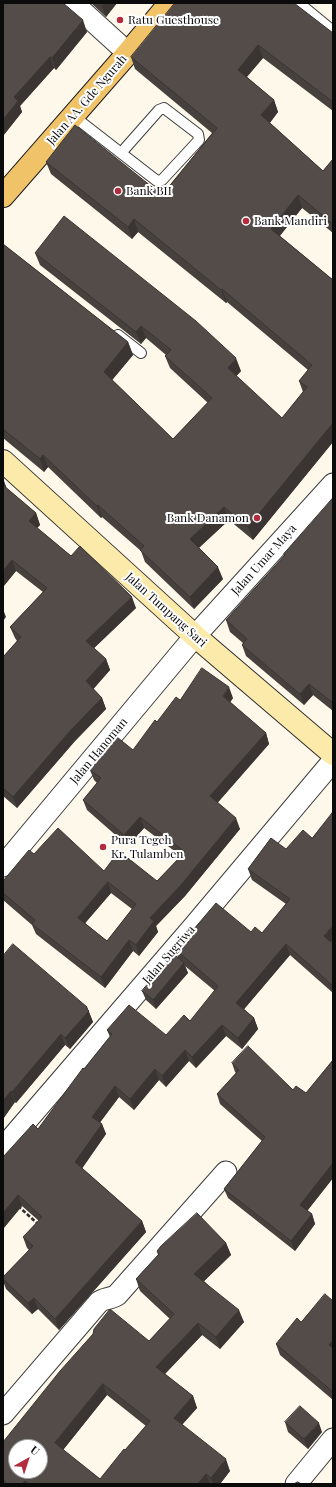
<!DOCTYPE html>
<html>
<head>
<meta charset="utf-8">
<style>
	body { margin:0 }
	#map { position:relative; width:336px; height:1487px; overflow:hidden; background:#fef8eb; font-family:"Playfair Display",serif }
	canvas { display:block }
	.frame { position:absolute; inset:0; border:4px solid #0b0b0b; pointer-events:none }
	.north { position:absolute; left:8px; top:1439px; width:40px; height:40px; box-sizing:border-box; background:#fff; border:1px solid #9d9d9d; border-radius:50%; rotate:39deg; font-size:11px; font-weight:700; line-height:16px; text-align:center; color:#0b0b0b }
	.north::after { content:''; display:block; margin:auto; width:14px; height:18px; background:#b32c3e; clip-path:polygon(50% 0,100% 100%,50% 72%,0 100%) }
</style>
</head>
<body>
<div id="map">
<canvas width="336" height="1487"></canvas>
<div class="frame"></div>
<div class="north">U</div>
</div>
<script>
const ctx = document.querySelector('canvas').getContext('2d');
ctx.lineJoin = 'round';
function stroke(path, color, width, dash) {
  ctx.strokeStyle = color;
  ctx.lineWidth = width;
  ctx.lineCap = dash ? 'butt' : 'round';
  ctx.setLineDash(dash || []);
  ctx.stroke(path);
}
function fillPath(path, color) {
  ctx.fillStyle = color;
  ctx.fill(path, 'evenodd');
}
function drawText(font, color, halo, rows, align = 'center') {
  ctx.font = font + ' "Playfair Display",serif';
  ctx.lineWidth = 4;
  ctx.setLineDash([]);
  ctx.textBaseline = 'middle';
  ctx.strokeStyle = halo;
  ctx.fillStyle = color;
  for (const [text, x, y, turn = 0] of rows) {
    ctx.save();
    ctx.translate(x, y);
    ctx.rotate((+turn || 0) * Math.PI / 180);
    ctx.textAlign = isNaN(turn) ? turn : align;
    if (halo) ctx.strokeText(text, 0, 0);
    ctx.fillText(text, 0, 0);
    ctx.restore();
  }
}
const service = new Path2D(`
	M299 3 333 31
	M72 115 157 181 162 180 199 140 198 134 164 108 159 110 121 153
	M118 335 141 353`);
const minor = new Path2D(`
	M73 3 128 53
	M3 866 195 636 333 484
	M3 1148 194 926 333 761
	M3 1414 99 1302C104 1298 111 1299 117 1295L226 1172
	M296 1484 333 1439`);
const secondary = new Path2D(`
	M3 461 195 636 333 754`);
const primary = new Path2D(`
	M3 196 128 53 170 3`);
stroke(service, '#3e3e3e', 12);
stroke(minor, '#3e3e3e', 23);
stroke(secondary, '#2d2d2d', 24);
stroke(primary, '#1c1c1c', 24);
stroke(new Path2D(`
	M18 1206 38 1224`), '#2d2d2d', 2.5, [4, 2]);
stroke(service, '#fff', 10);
stroke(minor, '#fff', 21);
stroke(secondary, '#fbeaa9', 22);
stroke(primary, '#f1c368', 22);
fillPath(new Path2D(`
	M3 3 87 32 56 70 54 68 20 106 22 112 3 136Z
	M91 3H117L106 17Z
	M333 33V111L263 58 247 77 274 100 278 112 270 123 323 171 333 159V233L302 208 280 236 333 280V442L253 540 229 520 199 548 223 579 194 609 145 562 141 551 102 517 101 518 48 467 44 472 3 438V244L128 342 133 355 112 380 173 439 208 403 170 368 165 356 166 355 146 338 141 344 40 265 35 253 241 371 236 376 282 418 303 392 299 381 308 370 227 302 226 303 138 232 132 239 51 174 46 162 162 195 212 133 135 69 131 57Z
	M4 481 6 488 36 513 40 525 37 528 71 556 136 608 94 648 106 659 110 670 93 689 102 698 106 709 75 741 17 808 3 796V657L17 641 15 638 10 627 43 592 16 571 3 587Z
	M333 498V711L313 695 304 705 246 656 242 645 243 643 230 632 226 620 284 556V554Z
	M233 698 230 702 266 733 269 744 217 803 240 829 185 896 156 926 158 932 139 956 133 951 105 988 36 934 32 925 3 900V881L34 854 104 871 157 881 181 856 144 828 128 846 87 810 83 800 97 783 94 780 90 770 133 750 157 722 180 700ZM111 893 132 909 107 941 85 923Z
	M271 838 331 943 333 944V993L290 955 244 1009 254 1018 258 1029 242 1049 226 1036 196 1068 189 1061 166 1087 159 1080 134 1110 119 1097 100 1122 102 1124 106 1134 82 1168 142 1221 146 1232 59 1330 38 1309 32 1314 6 1289 3 1281V1277L29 1250 27 1248 23 1237 39 1221 22 1206 3 1229V1157L38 1129 84 1069 110 1037 107 1030 166 1035 190 1021 215 991 185 966 188 973 156 1009 146 1000 142 991 178 958 176 950 251 932 262 933 286 904 252 880 248 869Z
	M3 956 87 1007 93 1022 70 1049 65 1045 16 1103 15 1102 3 1119Z
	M333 1060V1178L307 1211 312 1214 315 1224 295 1251 228 1198 224 1189 262 1141 220 1104 217 1094 236 1073 235 1072 232 1063 293 1090 306 1093Z
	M226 1243 231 1255 204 1281 244 1322 220 1349 202 1335 165 1374 193 1396 197 1408 182 1425 230 1471 220 1484H3V1442L149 1341 170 1319 140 1291 136 1279 158 1255 157 1251ZM107 1395 146 1426 100 1479 63 1450Z
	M333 1301V1400L280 1355 276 1344 301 1322Z
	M285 1422 322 1432 308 1449 288 1432Z`), '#47413e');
fillPath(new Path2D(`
	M104 3H117L106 17 102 6Z
	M83 20 87 32 56 70 52 58Z
	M258 45 263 58 242 82 238 70Z
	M50 57 54 68 20 106 22 112 3 136V120L14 97Z
	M274 100 278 112 266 127 261 115Z
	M298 195 302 208 275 241 271 229Z
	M134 219 138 232 132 239 128 227Z
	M222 289 227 302 226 303 221 290Z
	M141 326 146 338 141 344 136 332Z
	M128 342 133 355 108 385 104 372Z
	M236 358 241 371 232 381 228 368Z
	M333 423V442L253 540 248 527Z
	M43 455 48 467 44 472 40 459Z
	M4 481 8 492 3 488Z
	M98 505 102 517 101 518 97 506Z
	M224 507 229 520 194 552 190 539Z
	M36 513 40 525 33 532 29 521Z
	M12 560 16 571 3 587V571Z
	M218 567 223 579 194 609 190 597Z
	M132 597 136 608 90 652 86 641Z
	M3 609 6 617 3 621Z
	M106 659 110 670 90 693 86 681Z
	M309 684 313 695 304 705 300 694Z
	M229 687 233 698 227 707 223 696Z
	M102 698 106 709 75 741 17 808 13 797 71 730Z
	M266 733 269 744 214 807 210 796Z
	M140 817 144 828 128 846 124 835Z
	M236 818 240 829 185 896 156 926 158 932 139 956 136 945 150 918Z
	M108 882 111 893 81 928 78 918Z
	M333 925V940L328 947 324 936Z
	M129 940 133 951 105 988 101 977Z
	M286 944 290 955 240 1014 236 1003Z
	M184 963 188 973 156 1009 153 1000Z
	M87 1007 93 1022 70 1049 65 1038Z
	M254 1018 258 1029 242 1049 238 1038Z
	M222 1025 226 1036 196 1068 192 1057Z
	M61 1034 65 1045 16 1103 12 1092Z
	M185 1050 189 1061 166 1087 162 1076Z
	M155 1069 159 1080 134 1110 130 1099Z
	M115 1086 119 1097 96 1128 92 1117Z
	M11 1091 15 1102 3 1119V1101Z
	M102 1124 106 1134 79 1173 75 1162Z
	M333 1163V1178L304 1215 300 1205Z
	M18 1195 22 1206 3 1229V1213Z
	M312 1214 315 1224 295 1251 291 1241Z
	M142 1221 146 1232 59 1330 55 1319Z
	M226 1243 231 1255 199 1286 194 1274Z
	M34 1298 38 1309 32 1314 28 1303Z
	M239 1310 244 1322 220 1349 216 1337Z
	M198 1323 202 1335 160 1379 156 1367Z
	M333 1340V1356L329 1345Z
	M103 1384 107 1395 59 1455 55 1443Z
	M193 1396 197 1408 178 1429 174 1418Z
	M319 1423 322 1432 308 1449 304 1439Z
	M226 1459 230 1471 220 1484H213L211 1478Z
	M206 1474 210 1484H198Z
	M25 1481 26 1484H22Z`), '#3a3532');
const building = new Path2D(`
	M3 3H63L83 20 52 58 50 57 14 97 18 101 3 120Z
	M99 3H104L102 6Z
	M175 3H294L333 33V102L258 45 238 70 274 100 261 115 323 171 333 159V224L298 195 271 229 333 280V423L248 527 224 507 190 539 218 567 190 597 140 550 144 546 98 505 97 506 43 455 40 459 3 429V244L128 342 104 372 173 439 212 398 165 356 171 350 141 326 136 332 35 253 64 216 196 321 236 358 228 368 282 418 307 387 299 381 312 365 222 289 221 290 134 219 128 227 46 162 75 125 162 195 217 128 131 57Z
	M3 485 36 513 29 521 71 556 80 546 132 597 86 641 106 659 86 681 102 698 71 730 13 797 3 788V657L21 637 10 627 47 588 12 560 3 571Z
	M333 498V703L309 684 300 694 242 645 247 639 226 620 285 555 284 554Z
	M202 668 229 687 223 696 266 733 210 796 236 818 181 885 150 918 154 921 136 945 129 940 101 977 32 924 35 920 3 893V881L29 850 34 854 58 828 104 871 119 851 157 881 185 852 140 817 124 835 83 800 101 778 90 770 117 737 133 750 155 720 157 722 176 697 180 700ZM108 882 136 904 107 941 78 918Z
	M333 812V925L324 936 333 944V986L286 944 236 1003 254 1018 238 1038 222 1025 192 1057 185 1050 162 1076 155 1069 130 1099 115 1086 92 1117 102 1124 75 1162 142 1221 55 1319 34 1298 28 1303 3 1279V1277L33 1246 23 1237 42 1217 18 1195 3 1213V1157L33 1124 38 1129 83 1068 84 1069 112 1034 107 1030 129 1005 166 1035 184 1015 190 1021 218 986 176 950 216 903 251 932 255 927 262 933 290 899 248 869 271 838 286 849 303 830 312 838Z
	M13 944 87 1007 86 1008 89 1011 65 1038 61 1034 12 1092 11 1091 3 1101V956Z
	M174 954 184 963 153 1000 142 991Z
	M248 1046 293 1090 296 1086 306 1093 333 1060V1163L300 1205 312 1214 291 1241 224 1189 265 1137 217 1094 239 1070 232 1063Z
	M197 1213 226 1243 194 1274 239 1310 216 1337 198 1323 156 1367 193 1396 174 1418 226 1459 211 1478 206 1474 198 1484H144L143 1483 142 1484H29L25 1481 22 1484H8L3 1480V1442L60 1371 93 1334 94 1329 110 1309 149 1341 174 1314 136 1279 159 1254 157 1251 161 1246ZM103 1384 150 1421 125 1450 124 1449 100 1479 55 1443ZM16 1447H40V1471H16Z
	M325 1294 333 1301V1340L329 1345 333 1348V1392L276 1344 297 1318 301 1322Z
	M300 1406 319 1423 304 1439 285 1422Z
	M298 1482 301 1484H294Z`);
fillPath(building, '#534c48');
stroke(building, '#3a3532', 1);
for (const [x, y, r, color] of [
	[120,20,4,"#b32c3e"],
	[118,191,4,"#b32c3e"],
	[246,221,4,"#b32c3e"],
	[257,518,4,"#b32c3e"],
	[103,847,4,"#b32c3e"]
]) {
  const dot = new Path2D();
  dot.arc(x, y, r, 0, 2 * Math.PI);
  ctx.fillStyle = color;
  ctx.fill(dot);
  stroke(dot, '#fff', 1.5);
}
drawText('12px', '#0b0b0b', '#fff', [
	["Ratu Guesthouse",128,20],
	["Bank BII",126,191],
	["Bank Mandiri",254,221],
	["Bank Danamon",249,518,"right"],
	["Pura Tegeh",111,840],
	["Kr. Tulamben",111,854]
], 'left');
drawText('12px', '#0b0b0b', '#fff', [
	["Jalan AA. Gde Ngurah",87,100,-49],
	["Jalan Umar Maya",264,560,-48],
	["Jalan Tumpang Sari",166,610,42],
	["Jalan Hanoman",99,751,-50],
	["Jalan Sugriwa",169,955,-49]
]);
</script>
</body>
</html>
